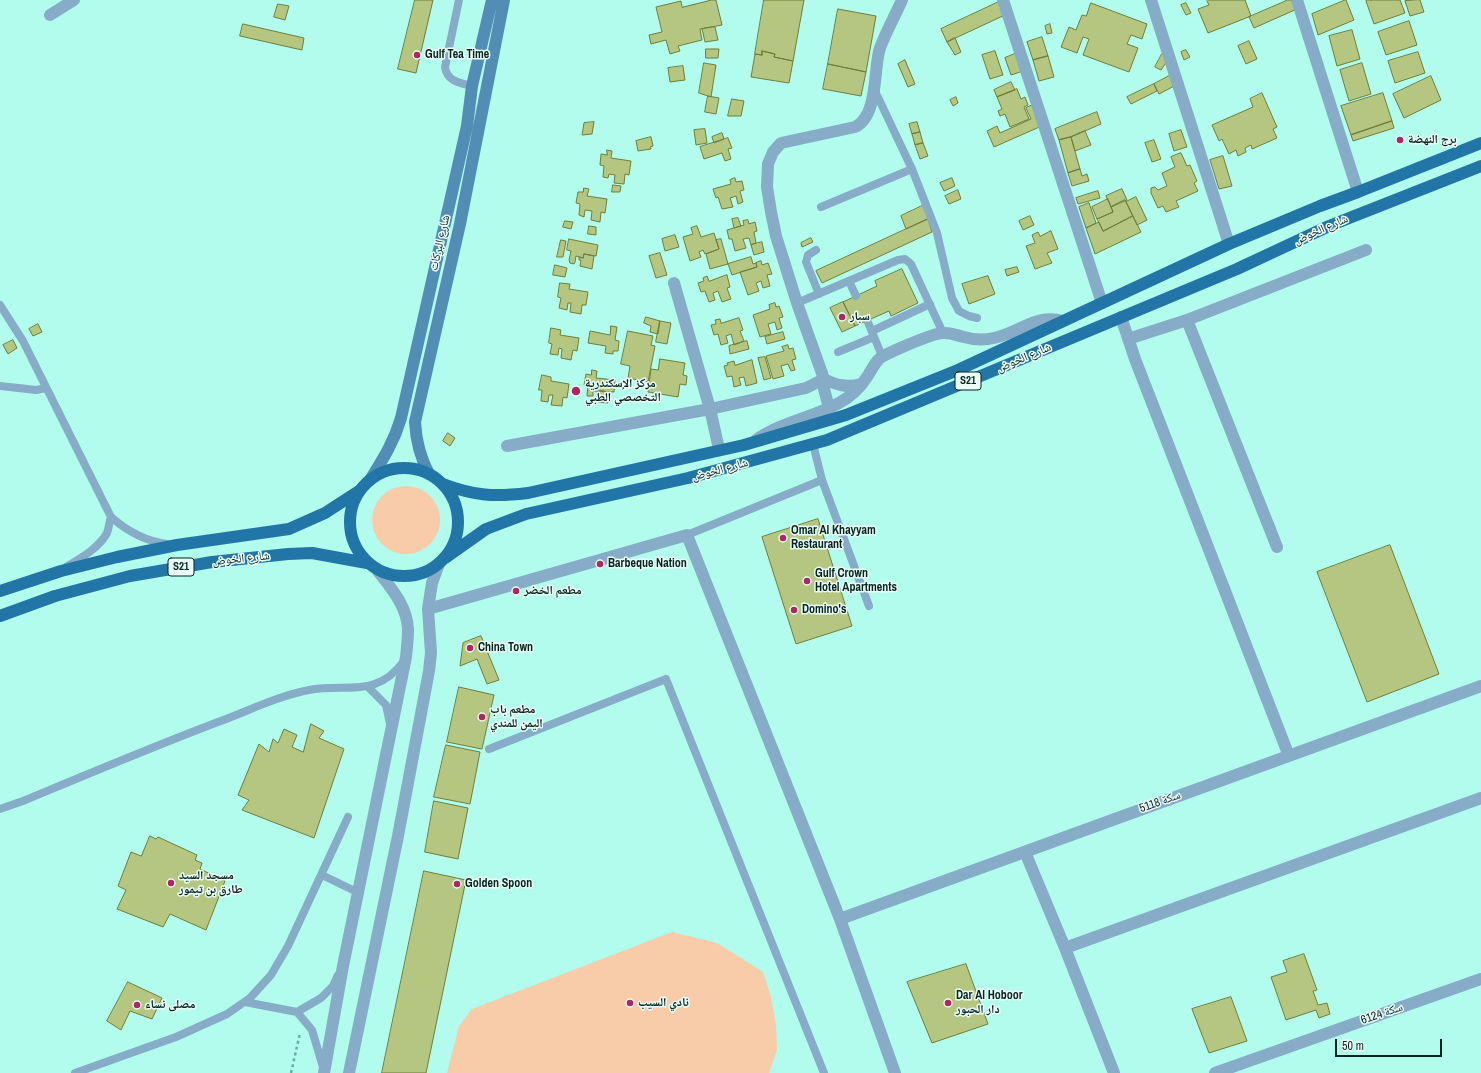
<!DOCTYPE html>
<html>
<head>
<meta charset="utf-8">
<style>
	body { margin:0 }
	#map { position:relative; width:1481px; height:1073px; overflow:hidden; background:#b1fcec; font-family:"Archivo Narrow",sans-serif }
	canvas { display:block }
	.scale { position:absolute; left:1335px; top:1039px; width:107px; height:18px; box-sizing:border-box; border:2px solid #05251f; border-top:0; padding-left:5px; font-size:12px; line-height:14px; white-space:nowrap; color:#05251f; -webkit-text-stroke:3px #ebfcf8; paint-order:stroke }
</style>
</head>
<body>
<div id="map">
<canvas width="1481" height="1073"></canvas>
<div class="scale">50 m</div>
</div>
<script>
const ctx = document.querySelector('canvas').getContext('2d');
ctx.lineJoin = 'round';
function fillPath(path, color) {
  ctx.fillStyle = color;
  ctx.fill(path, 'evenodd');
}
function stroke(path, color, width, dash) {
  ctx.strokeStyle = color;
  ctx.lineWidth = width;
  ctx.lineCap = dash ? 'butt' : 'round';
  ctx.setLineDash(dash || []);
  ctx.stroke(path);
}
function drawText(font, color, halo, rows, align = 'center') {
  ctx.font = font + ' "Archivo Narrow","Noto Naskh Arabic",sans-serif';
  ctx.lineWidth = 3;
  ctx.setLineDash([]);
  ctx.textBaseline = 'middle';
  ctx.strokeStyle = halo;
  ctx.fillStyle = color;
  for (const [text, x, y, turn = 0] of rows) {
    ctx.save();
    ctx.translate(x, y);
    ctx.rotate((+turn || 0) * Math.PI / 180);
    ctx.textAlign = isNaN(turn) ? turn : align;
    if (halo) ctx.strokeText(text, 0, 0);
    ctx.fillText(text, 0, 0);
    ctx.restore();
  }
}
fillPath(new Path2D(`
	M372 520a34 34 0 1 1 68 0a34 34 0 1 1-68 0Z
	M672 932 717 943 763 972 771 997 776 1025 777 1050 769 1073H447L459 1026 472 1009Z`), '#f8cba9');
const building = new Path2D(`
	M415 0H433L416 73 398 69Z
	M712 0H716L722 25 700 29 702 40 678 46 680 51 670 54 666 40 651 44 649 35 662 32 656 7 681 1 682 7Z
	M764 0H804L793 61 774 57 775 54 762 51V55L755 54Z
	M1003 0 1007 14 947 42 941 29Z
	M1208 0H1245L1251 16 1208 33 1198 9 1209 5 1207 1Z
	M1288 0H1294L1297 9 1254 28 1249 17Z
	M1346 0 1354 20 1318 35 1312 14Z
	M1368 0H1400L1405 13 1374 24 1366 1Z
	M1420 0 1424 12 1410 16 1405 1Z
	M1091 3 1147 24 1142 39 1131 35 1127 44 1138 48 1129 72 1083 55 1089 39 1083 37 1077 53 1061 47 1069 27 1076 30 1082 15 1086 16Z
	M1186 3 1191 13 1186 15 1181 5Z
	M278 4 289 6 285 20 274 17Z
	M838 9 876 16 866 72 828 64Z
	M1409 21 1417 45 1386 55 1378 32Z
	M243 24 304 38 302 50 240 36Z
	M1050 24 1052 33 1047 34 1045 26Z
	M715 27 718 40 705 42 702 29Z
	M1352 30 1360 59 1337 66 1329 36Z
	M1042 37 1048 56 1033 60 1027 42Z
	M955 38 961 52 955 55 947 42Z
	M1249 41 1257 59 1246 64 1238 46Z
	M706 49H719L718 58H706Z
	M1186 50 1190 57 1184 60 1181 52Z
	M762 51 775 54 774 57 793 61 789 83 751 77 755 54 762 55Z
	M995 51 1003 75 990 79 982 55Z
	M1418 52 1425 73 1395 83 1388 61Z
	M1017 53 1023 71 1011 75 1005 58Z
	M1162 54 1169 58 1161 70 1155 67Z
	M1048 56 1054 77 1039 81 1033 60Z
	M905 60 915 84 908 87 898 64Z
	M704 63 716 65 711 97 699 93Z
	M1362 63 1371 94 1349 101 1340 70Z
	M828 64 866 72 861 96 823 89Z
	M683 66 685 80 670 82 668 68Z
	M1173 74 1176 85 1159 94 1154 84Z
	M1431 76 1441 100 1404 118 1393 94Z
	M1011 82 1015 90 997 97 994 90Z
	M1154 84 1157 91 1131 104 1127 97Z
	M1017 89 1021 99 1025 97 1028 105 1024 107 1029 119 1010 127 1005 114 1000 116 998 111 1002 109 997 97Z
	M1262 93 1277 127 1273 129 1277 138 1252 149 1251 145 1245 148 1246 152 1238 156 1236 150 1229 154 1222 139 1219 141 1212 125 1253 107 1250 99Z
	M1383 93 1392 121 1351 135 1341 106Z
	M708 96 719 98 716 114 705 112Z
	M956 97 958 103 953 106 950 100Z
	M732 99 744 101 741 116H728Z
	M1037 103 1044 125 994 147 987 131 997 126 1000 133 1031 119 1026 108Z
	M1097 112 1101 124 1071 137 1059 140 1055 129Z
	M1392 121 1394 128 1353 141 1351 135Z
	M594 122 592 134 582 135 584 123Z
	M917 122 920 132 912 134 909 124Z
	M705 129 707 143 696 145 694 130Z
	M1181 130 1187 147 1174 151 1169 134Z
	M1085 131 1091 145 1075 151 1071 137Z
	M920 132 923 143 915 145 912 134Z
	M722 133 724 139 714 143 712 137Z
	M651 137 653 146 650 147 651 149 638 151 636 141Z
	M1071 137 1080 169 1068 173 1059 140Z
	M728 138 732 148 728 149 731 159 725 161 722 153 704 159 700 147Z
	M1154 140 1161 159 1152 162 1145 143Z
	M923 143 928 156 920 159 915 145Z
	M607 150 612 151 611 158 631 161 629 175 625 174 624 184 614 183 615 175 609 174 608 178 603 177 604 166 600 165 601 154 607 155Z
	M1181 153 1187 166 1190 165 1197 181 1194 183 1198 191 1176 201 1179 207 1166 212 1163 206 1158 208 1151 193V188L1155 187 1158 190 1167 186 1162 173 1175 167 1171 157Z
	M1223 156 1232 186 1219 189 1210 160Z
	M1080 169 1082 176 1087 174 1089 181 1072 186 1068 173Z
	M735 178 736 182 742 181 744 190 740 191 743 202 738 204 736 196 730 198 733 207 722 209 718 197 716 198 713 189 731 184 730 180Z
	M952 178 955 186 944 191 940 183Z
	M613 185 621 186 620 192H612Z
	M584 188 589 189 587 196 607 199 605 213 601 212 600 222 591 220 592 211 585 210 584 217 579 215 580 204 576 203 578 192H583Z
	M1122 189 1127 200 1111 207 1106 196Z
	M958 190 961 199 949 204 945 196Z
	M1098 191 1100 198 1078 204 1076 198Z
	M1136 197 1147 220 1137 225 1126 202Z
	M1108 199 1113 212 1097 219 1092 207Z
	M1125 200 1133 216 1103 231 1097 219 1113 212 1111 207Z
	M1089 203 1096 223 1086 228 1079 207Z
	M924 205 928 219 906 229 901 216Z
	M1030 216 1034 225 1023 230 1019 221Z
	M1133 216 1141 232 1095 254 1086 228 1099 222 1103 231Z
	M738 218 741 226 734 228 732 219Z
	M928 219 932 232 822 283 816 271Z
	M748 220 749 224 755 222 757 231 754 232 756 243 751 245 749 238 743 239 746 248 735 251 732 239H729L727 230 744 225 743 221Z
	M565 221 573 222 571 229 563 227Z
	M589 226 596 227V235L588 234Z
	M697 226 701 237 714 233 719 249 705 254 703 250 699 252 701 257 690 261 683 237 693 234 691 228Z
	M1051 231 1058 249 1047 253 1052 263 1035 269 1026 246 1035 243 1032 235 1038 232 1040 236Z
	M675 235 679 247 665 251 662 239Z
	M811 238 813 242 802 247 801 243Z
	M569 239 598 245 596 256 584 254 583 258 576 256 575 262 574 264 570 263 569 260 571 251 567 250Z
	M721 239 728 264 710 269 706 254 719 249 716 240Z
	M561 240 566 241 563 257H557Z
	M762 242 764 252 754 255 751 245Z
	M660 253 667 275 656 278 649 256Z
	M584 254 594 256 592 269 580 266 581 260H579V257L583 258Z
	M751 257 753 264 756 263 757 267 732 275 728 264Z
	M761 261 762 265 768 263 772 274 767 275 770 286 763 288 761 281 756 283 759 291 748 295 740 272 757 267 756 263Z
	M555 265 567 268 565 277 553 275Z
	M1017 267 1019 272 1007 276 1005 270Z
	M902 269 918 303 891 316 889 311 855 326 843 302 877 286 875 281Z
	M727 275 730 287 727 288 731 299 722 302 718 291 713 293 715 300 709 302 705 291 701 292 698 283 704 281 703 278 707 276 709 281Z
	M988 276 995 294 969 304 962 284Z
	M560 283 570 284 569 289 588 292 586 305H582L581 314 570 312 571 303H568L567 310 559 308 561 298 558 297Z
	M843 302 855 326 842 332 830 308Z
	M775 303 776 307 779 306 783 317 779 318 782 328 777 330 775 322 768 324 771 334 760 337 753 315 770 309 769 305Z
	M646 317 660 321 658 334 650 332 651 326 644 323Z
	M739 318 743 330 740 331 744 341 734 345 731 334 726 336 728 343 721 345 718 334 714 335 711 325 716 324 715 320 720 319 721 323Z
	M660 321 671 323 667 344 656 342Z
	M38 324 42 332 33 336 29 329Z
	M611 326 617 327 615 340 619 341 618 351H613V354L605 353 606 346 588 343 590 331 610 335Z
	M551 328 561 330 560 335 579 338 577 351 573 350 571 360 561 358 562 349 559 348 558 355 550 354 552 344 549 343Z
	M628 331 653 336 651 345 655 346 648 382 628 378 630 366 621 364Z
	M783 332 785 339 767 344 765 337Z
	M13 340 17 348 8 354 3 345Z
	M747 341 749 349 730 354 729 346Z
	M788 345 789 349 793 348 796 359 792 360 795 370 791 371 788 364 781 366 784 376 773 379 766 356 784 351 782 347Z
	M765 357 771 378 764 380 758 358Z
	M660 359 685 363 683 375 687 376 686 385 680 384 678 397 648 392 651 369 658 370Z
	M752 360 757 383 746 386 744 377 739 378 741 385 734 387 732 376 727 377 724 366 728 365 727 363 734 361 735 365Z
	M592 370 597 371 596 378 615 380 614 392 593 391V396H587L588 385H584L586 374 591 375Z
	M542 375 551 377V381L569 384 567 398 563 397 562 406 551 405 553 395H549L548 402 541 401 542 390H539Z
	M598 390 609 392 608 403 596 402Z
	M448 433 455 438 450 446 443 441Z
	M818 519 852 626 796 644 762 537Z
	M1390 545 1439 674 1367 702 1317 572Z
	M481 636 499 680 487 684 477 659 460 666 463 643Z
	M459 687 494 695 482 749 447 742Z
	M311 724 324 731 319 738 344 749 314 838 242 810 249 800 238 795 259 744 269 752 273 739 278 743 284 729 297 735 292 747 303 752Z
	M446 745 480 752 470 804 434 797Z
	M434 801 468 808 458 859 425 852Z
	M150 836 156 839 158 837 197 855 195 860 202 863 200 869 225 881 206 930 170 914 163 927 117 909 126 890 118 886 131 852 141 856Z
	M424 871 466 880 426 1073H382Z
	M1304 954 1317 990 1313 991 1318 1005 1327 1003 1330 1014 1319 1018 1316 1010 1286 1020 1271 977 1287 972 1283 961Z
	M966 964 988 1024 932 1043 907 982Z
	M128 982 162 998 152 1019 130 1011 121 1030 107 1021Z
	M1231 997 1247 1041 1209 1053 1192 1009Z`);
fillPath(building, '#b5c680');
stroke(building, '#6f7e39', 1);
stroke(new Path2D(`
	M291 1073 300 1033`), '#6faa9e', 2.5, [3, 3]);
stroke(new Path2D(`
	M459 0 445 67C447 82 461 83 472 86
	M874 89 912 169 937 233 952 298 959 311 969 316 977 318
	M821 207 912 169
	M816 250 808 255 806 262 819 294
	M849 281 856 296
	M797 303 898 260 905 259 911 264 943 333
	M0 305 23 341 111 517C128 532 145 541 167 544
	M867 320 882 356
	M872 331 930 304
	M838 352 874 337
	M0 386 36 390 46 388
	M813 444 822 480 869 606
	M687 535 822 480
	M66 567C81 558 99 548 107 533 109 528 109 522 111 517
	M368 687 386 705 390 724
	M489 749 666 679 824 1073
	M0 809 23 801C88 774 152 747 218 722 248 711 278 696 309 690 347 683 376 699 404 661
	M322 875 359 893
	M245 1002 297 1012 321 998 333 986 338 975
	M297 1012 312 1030 323 1067
	M75 1073 176 1037 227 1014 250 998 271 975 288 946 348 817`), '#86acc8', 8);
stroke(new Path2D(`
	M1003 0 1102 303
	M1151 0 1229 244
	M1297 0 1358 192
	M50 15 74 0
	M674 283 710 409 719 449
	M1121 317 1135 359 1289 756
	M1187 320 1277 547
	M1128 339 1187 320 1366 250
	M824 379C836 385 847 388 861 384
	M829 408 824 389V379L797 303 776 236 771 212 767 187 768 164 773 152 781 143 855 127C879 115 873 69 880 48 886 32 895 16 902 0
	M756 440C781 422 812 418 839 403 850 397 860 388 867 377 871 371 874 364 879 359 886 353 928 336 937 334 947 331 955 335 964 337 974 340 985 340 994 338 1019 333 1036 313 1063 321
	M507 446 710 409 806 388 824 379
	M428 609 687 535 840 919 895 1073
	M1025 852 1065 948 1114 1073
	M840 919 1481 686
	M1065 948 1481 798
	M324 1073 343 966 406 657C407 648 408 638 408 629 407 606 391 588 378 571
	M349 1073 398 836 429 671 431 653 428 609 432 583 439 564
	M1215 1073 1481 979`), '#86acc8', 12);
stroke(new Path2D(`
	M429 474C420 457 416 441 415 422L460 224 504 0
	M370 480C383 459 394 442 401 418L467 126 472 86 492 0`), '#518db5', 12);
stroke(new Path2D(`
	M350 522a54 54 0 1 1 108 0a54 54 0 1 1-108 0Z
	M443 484C475 496 494 497 528 493L744 445 846 415 958 370 1229 244 1320 206 1358 192 1481 143
	M445 558 486 529 526 514 688 478 827 440 1237 269 1329 226 1481 166
	M0 591 61 571 117 557 177 545 289 529 325 513 359 491
	M0 616 55 596 130 576 212 562 288 554 312 553 367 563`), '#2176a7', 12);
for (const [x, y, r, color] of [
	[417,55,4,"#b02562"],
	[1400,140,4,"#b02562"],
	[842,317,4,"#b02562"],
	[576,391,5,"#b02562"],
	[783,538,4,"#b02562"],
	[600,564,4,"#b02562"],
	[807,581,4,"#b02562"],
	[516,591,4,"#b02562"],
	[794,610,4,"#b02562"],
	[470,648,4,"#b02562"],
	[482,717,4,"#b02562"],
	[171,883,4,"#b02562"],
	[457,884,4,"#b02562"],
	[630,1003,4,"#b02562"],
	[948,1003,4,"#b02562"],
	[137,1005,4,"#b02562"]
]) {
  const dot = new Path2D();
  dot.arc(x, y, r, 0, 2 * Math.PI);
  ctx.fillStyle = color;
  ctx.fill(dot);
  stroke(dot, '#ebfcf8', 1.5);
}
for (const [x, y, w] of [
	[968,381,26],
	[181,567,26]
]) {
  const box = new Path2D();
  box.roundRect(x - w / 2, y - 9, w, 18, 3);
  ctx.fillStyle = '#ebfcf8';
  ctx.fill(box);
  stroke(box, '#05251f', 1);
}
drawText('bold 11px', '#05251f', null, [
	["S21",968,381],
	["S21",181,567]
]);
drawText('bold 12px', '#05251f', '#ebfcf8', [
	["Gulf Tea Time",425,55],
	["برج النهضة",1408,140],
	["سبار",850,317],
	["مركز الإسكندرية",585,384],
	["التخصصي الطبي",585,398],
	["Omar Al Khayyam",791,531],
	["Restaurant",791,545],
	["Barbeque Nation",608,564],
	["Gulf Crown",815,574],
	["Hotel Apartments",815,588],
	["مطعم الخضر",524,591],
	["Domino's",802,610],
	["China Town",478,648],
	["مطعم باب",490,710],
	["اليمن للمندي",490,724],
	["مسجد السيد",179,876],
	["طارق بن تيمور",179,890],
	["Golden Spoon",465,884],
	["Dar Al Hoboor",956,996],
	["دار الحبور",956,1010],
	["نادي السيب",638,1003],
	["مصلى نساء",145,1005]
], 'left');
drawText('12px', '#05251f', '#ebfcf8', [
	["شارع الخوض",1321,230,-24],
	["شارع البركات",440,243,-77],
	["شارع الخوض",1024,358,-23],
	["شارع الخوض",720,470,-15],
	["شارع الخوض",241,559,-6],
	["سكة 5118",1160,802,-20],
	["سكة 6124",1382,1014,-19]
]);
</script>
</body>
</html>
